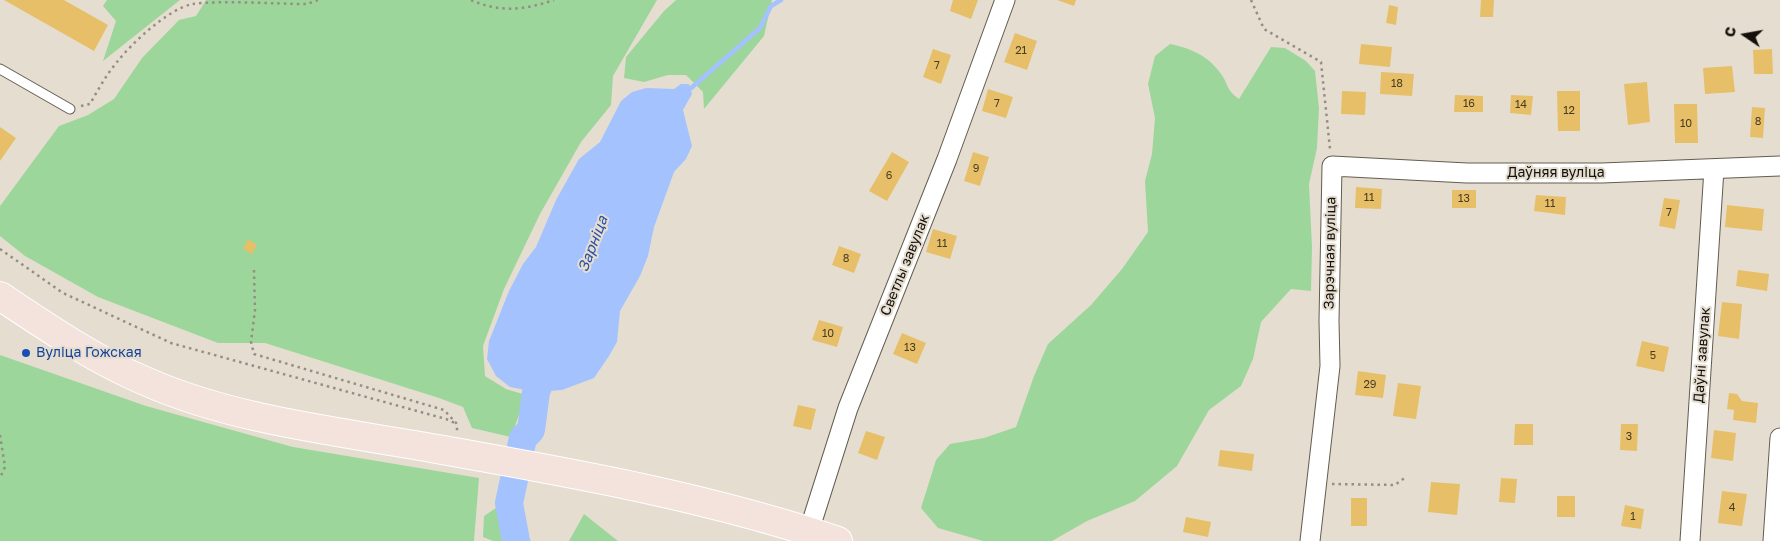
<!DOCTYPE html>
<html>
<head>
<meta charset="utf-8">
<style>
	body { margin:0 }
	#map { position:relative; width:1780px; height:541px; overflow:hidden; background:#e5ded0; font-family:"Golos Text",sans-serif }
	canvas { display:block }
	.north { position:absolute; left:1720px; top:10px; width:50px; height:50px; -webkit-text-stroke:4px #e5ded0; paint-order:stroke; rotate:282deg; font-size:14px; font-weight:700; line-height:20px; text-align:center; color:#14110c }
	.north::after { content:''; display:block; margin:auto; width:18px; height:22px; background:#14110c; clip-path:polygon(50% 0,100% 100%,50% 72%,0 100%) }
</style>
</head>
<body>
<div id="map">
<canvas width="1780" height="541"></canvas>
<div class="north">С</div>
</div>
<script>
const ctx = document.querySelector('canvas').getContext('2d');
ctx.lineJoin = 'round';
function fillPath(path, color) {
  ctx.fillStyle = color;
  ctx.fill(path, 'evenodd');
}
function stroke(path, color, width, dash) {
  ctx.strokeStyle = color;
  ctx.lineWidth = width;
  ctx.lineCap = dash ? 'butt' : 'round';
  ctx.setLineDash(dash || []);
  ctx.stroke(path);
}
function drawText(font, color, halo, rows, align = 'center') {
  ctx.font = font + ' "Golos Text",sans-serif';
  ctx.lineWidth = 4;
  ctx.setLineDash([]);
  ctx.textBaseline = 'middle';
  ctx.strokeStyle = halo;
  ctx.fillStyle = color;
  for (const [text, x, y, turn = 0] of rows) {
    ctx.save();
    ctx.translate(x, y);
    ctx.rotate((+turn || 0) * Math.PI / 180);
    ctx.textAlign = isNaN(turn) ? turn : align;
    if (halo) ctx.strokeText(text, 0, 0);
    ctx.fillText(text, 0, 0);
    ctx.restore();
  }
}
fillPath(new Path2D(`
	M107 0H180L103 61 116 21 103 6Z
	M206 0H657L613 76 611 105 581 142 540 214 504 289 483 346 485 376 506 389 526 395 511 437 472 428 463 407 439 398 265 343H218L98 297 25 256 0 236V206L59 126 88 115 114 99 142 58 179 20 196 16Z
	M676 0H772L764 36 704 109 703 92 686 75H668L644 82 624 78 626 57 664 11Z
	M1170 44C1190 48 1209 56 1221 74 1229 85 1226 90 1239 99L1271 47 1285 48 1306 61 1315 71 1319 108 1317 148 1309 184 1312 247 1311 291 1291 289 1261 322 1253 359 1241 386 1209 410 1177 466 1135 501 1087 521 1052 541H983L938 528 921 508 936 460 950 444 984 438 1016 427 1034 376 1048 344 1091 305 1122 269 1148 232 1145 181 1152 154 1155 118 1148 84 1155 56Z
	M0 355 146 406 293 447 479 478 474 541H0Z
	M499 506 517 518 531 541H493L483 537 484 516Z
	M584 514 618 541H569Z`), '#9dd69b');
fillPath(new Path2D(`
	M681 84H689L692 94 683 110 692 146 686 159 674 172 654 227 648 256 640 276 620 311 617 342 609 356 594 378 562 390 536 392 510 387 496 376 487 359 489 341 509 291 523 264 536 247 556 200 579 159 600 142 621 101 632 92 646 88 674 89Z`), '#a3c2fe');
stroke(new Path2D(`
	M690 89 760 28 771 6 781 0`), '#a3c2fe', 4.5);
stroke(new Path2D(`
	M516 541 509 503 523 438 531 430 536 392 550 356`), '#a3c2fe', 28);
fillPath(new Path2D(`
	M4 0H64L108 25 94 51Z
	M953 0H978L971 19 950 11Z
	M1057 0H1076L1074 6Z
	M1481 0H1494L1493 17H1480Z
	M1389 5 1398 7 1396 25 1386 23Z
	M1015 33 1037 41 1027 70 1004 62Z
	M1361 44 1392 47 1390 67 1359 64Z
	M933 49 951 55 941 84 923 77Z
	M1772 49 1773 74H1754L1753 50Z
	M1732 66 1735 92 1705 94 1703 68Z
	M1381 72 1414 74 1412 96 1380 94Z
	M1647 82 1650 122 1628 125 1624 84Z
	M988 89 1013 97 1006 118 982 111Z
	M1342 91 1366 92 1365 115 1341 114Z
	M1557 91H1580V131H1558Z
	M1455 95 1483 96V112H1454Z
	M1511 95 1533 96 1531 115 1510 113Z
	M1674 104H1697L1698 143H1675Z
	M1752 107 1765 108 1763 138 1750 137Z
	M0 127 16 138 0 161Z
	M892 152 909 162 887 201 869 191Z
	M973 152 989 157 980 186 964 181Z
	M1356 187 1382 189 1381 209 1355 208Z
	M1452 190H1476V208H1452Z
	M1536 195 1566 197 1565 215 1534 211Z
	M1664 198 1680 200 1675 229 1659 226Z
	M1727 205 1764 209 1762 231 1725 227Z
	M933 229 957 236 950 259 926 252Z
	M248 239 257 245 252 254 243 249Z
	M839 246 861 254 854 273 832 265Z
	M1738 270 1769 274 1767 291 1736 286Z
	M1722 302 1742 304 1739 339 1718 336Z
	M819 320 843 327 837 347 812 340Z
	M902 333 926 343 917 364 893 354Z
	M1642 341 1669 347 1664 372 1636 366Z
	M1358 371 1386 375 1383 398 1355 395Z
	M1398 383 1421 386 1416 419 1393 416Z
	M1729 393 1737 394 1742 401 1758 403 1756 423 1733 420 1734 410 1727 409Z
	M798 405 816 409 811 430 793 426Z
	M1515 424H1533V445H1514Z
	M1621 424H1638L1637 451 1620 450Z
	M1714 430 1736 433 1733 461 1711 458Z
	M866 431 885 437 877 460 858 453Z
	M1220 450 1254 454 1252 471 1218 466Z
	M1501 478 1517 479 1515 503 1499 502Z
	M1431 482 1460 484 1457 515 1428 512Z
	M1722 491 1747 494 1742 526 1718 523Z
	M1557 496H1575V517H1557Z
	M1351 498H1367V526H1351Z
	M1625 505 1644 509 1641 529 1621 526Z
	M1186 517 1211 522 1208 537 1183 532Z`), '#e7bf68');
const lane = new Path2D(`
	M0 69 70 109`);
const street = new Path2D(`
	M809 531 848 408 947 159 1005 0
	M1310 541 1330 366 1329 321 1332 166 1467 173H1602L1780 166
	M1690 541 1714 169
	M1773 541 1780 438`);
const primary = new Path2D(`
	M0 296C47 327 93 359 145 381 231 419 328 430 420 446 561 471 702 495 838 541`);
stroke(lane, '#635d50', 11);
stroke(street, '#635d50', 21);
stroke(primary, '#fff', 30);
stroke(new Path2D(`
	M471 0C500 13 524 10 554 0
	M1251 0 1264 29 1321 62 1330 149
	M81 106 90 104C98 90 106 75 117 62 132 43 167 10 192 4 221 0 275 4 307 4L318 0
	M0 249 63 293 171 343 446 419 457 424
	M254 270 255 310 251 342 254 354 444 410 457 424V431
	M0 435 5 467 0 478
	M1332 484 1395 485 1407 476`), '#948e84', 2.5, [2.5, 4]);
stroke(lane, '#fff', 9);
stroke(street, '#fff', 19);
stroke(primary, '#f4e2dd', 28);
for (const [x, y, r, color] of [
	[26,353,5,"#1a4fb4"]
]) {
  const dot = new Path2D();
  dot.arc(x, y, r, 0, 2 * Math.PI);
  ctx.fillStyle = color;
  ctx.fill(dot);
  stroke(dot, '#e5ded0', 2);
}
drawText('11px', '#493c23', null, [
	["21",1021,51],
	["7",937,66],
	["18",1397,84],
	["7",997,104],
	["16",1469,104],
	["14",1521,105],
	["12",1569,111],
	["8",1758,122],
	["10",1686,124],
	["9",976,169],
	["6",889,176],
	["11",1369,198],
	["13",1464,199],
	["11",1550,204],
	["7",1669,213],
	["11",942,244],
	["8",846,259],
	["10",828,334],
	["13",910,348],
	["5",1653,356],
	["29",1370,385],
	["3",1629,437],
	["4",1732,508],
	["1",1633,517]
]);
drawText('14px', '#14110c', '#e5ded0', [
	["Даўняя вуліца",1556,173],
	["Зарэчная вуліца",1330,253,-89],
	["Светлы завулак",905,265,-68],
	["Даўні завулак",1702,355,-86]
]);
drawText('14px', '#164399', '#e5ded0', [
	["Вуліца Гожская",36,353]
], 'left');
drawText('italic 15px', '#2a50a6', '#e5ded0', [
	["Зарніца",593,244,-69]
]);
</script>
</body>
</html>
